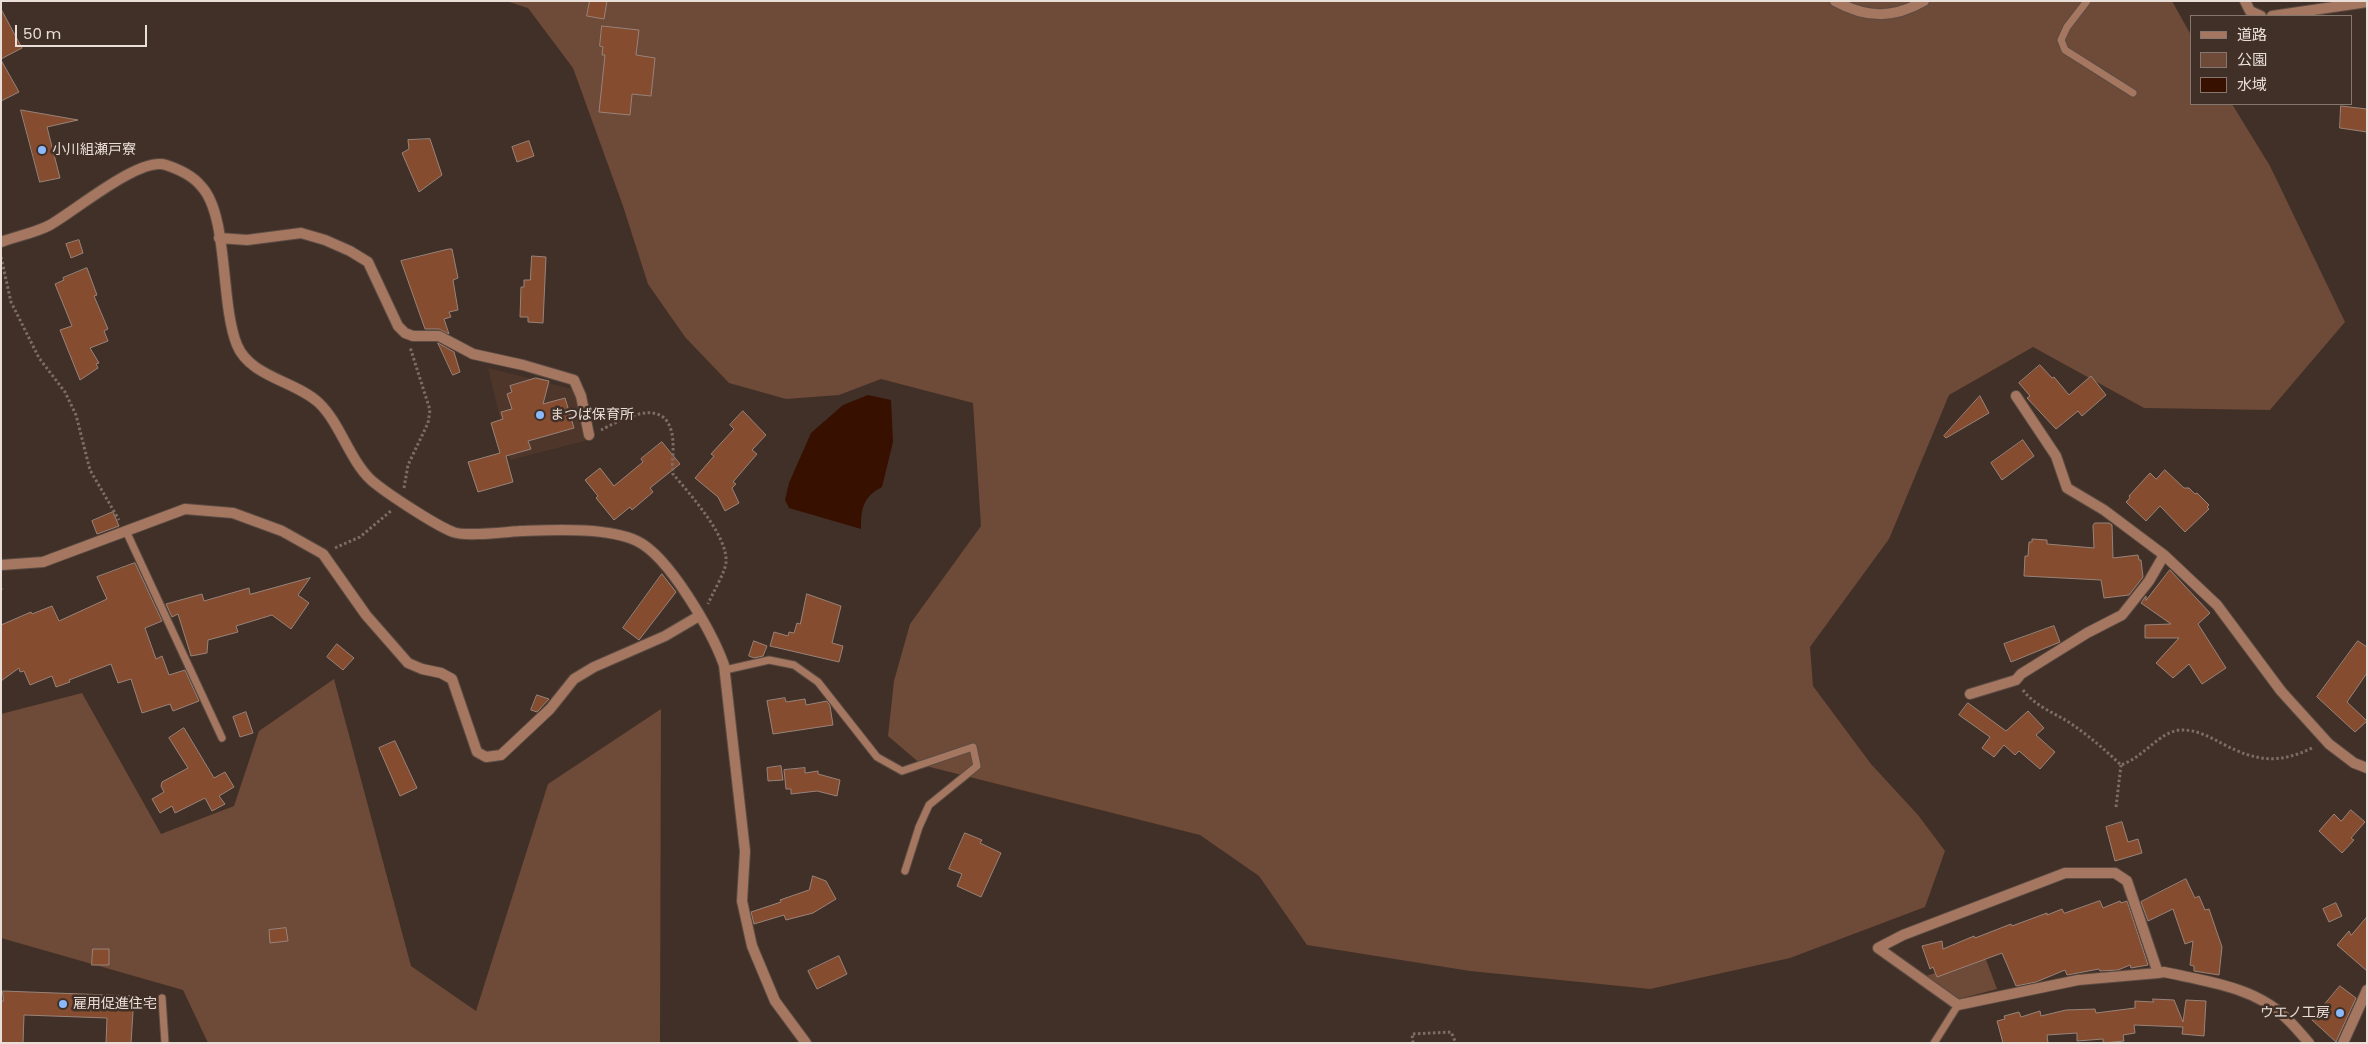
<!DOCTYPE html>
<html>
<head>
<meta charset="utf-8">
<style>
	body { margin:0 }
	#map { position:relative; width:2368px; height:1044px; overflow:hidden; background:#413027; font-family:Poppins,"Noto Sans JP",sans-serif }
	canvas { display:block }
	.frame { position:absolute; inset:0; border:2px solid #eaded9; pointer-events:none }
	.legend { position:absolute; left:2190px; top:15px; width:162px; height:90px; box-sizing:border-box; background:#413027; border:1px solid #85766e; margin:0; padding:6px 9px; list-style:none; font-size:15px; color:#eaded9 }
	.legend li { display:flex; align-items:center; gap:10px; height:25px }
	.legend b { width:25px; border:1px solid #85766e }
	.scale { position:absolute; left:15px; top:25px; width:132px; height:22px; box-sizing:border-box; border:2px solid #eaded9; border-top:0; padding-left:6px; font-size:15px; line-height:18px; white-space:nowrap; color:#eaded9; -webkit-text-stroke:4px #413027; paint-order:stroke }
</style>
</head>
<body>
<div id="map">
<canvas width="2368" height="1044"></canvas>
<div class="frame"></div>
<ul class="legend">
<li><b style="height:6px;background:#a57761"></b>道路</li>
<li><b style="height:14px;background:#6e4a38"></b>公園</li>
<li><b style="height:14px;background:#371000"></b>水域</li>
</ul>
<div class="scale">50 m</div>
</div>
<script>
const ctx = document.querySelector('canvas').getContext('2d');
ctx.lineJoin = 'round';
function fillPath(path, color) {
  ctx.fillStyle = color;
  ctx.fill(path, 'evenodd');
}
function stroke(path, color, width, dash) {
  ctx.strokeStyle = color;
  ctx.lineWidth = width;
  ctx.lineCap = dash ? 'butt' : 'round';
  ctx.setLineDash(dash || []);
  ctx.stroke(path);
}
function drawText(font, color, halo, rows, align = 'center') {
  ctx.font = font + ' Poppins,"Noto Sans JP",sans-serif';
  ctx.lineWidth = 5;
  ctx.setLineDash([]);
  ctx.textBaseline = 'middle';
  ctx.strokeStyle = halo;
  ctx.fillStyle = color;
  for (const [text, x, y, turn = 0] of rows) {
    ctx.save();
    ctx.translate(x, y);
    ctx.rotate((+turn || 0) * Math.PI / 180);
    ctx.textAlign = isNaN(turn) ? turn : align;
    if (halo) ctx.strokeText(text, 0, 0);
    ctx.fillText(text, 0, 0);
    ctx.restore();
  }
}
fillPath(new Path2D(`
	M488 368 576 390 585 441 510 460Z`), '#4e362a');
fillPath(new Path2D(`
	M506 1H2172L2192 37V104H2232L2270 166 2345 322 2270 410 2144 408 2033 347 1949 395 1889 539 1810 647 1813 686 1871 764 1918 815 1945 851 1925 907 1790 958 1650 989 1470 971 1307 945 1259 876 1200 835 922 765 888 736 894 681 910 624 981 526 973 403 881 379 839 395 786 399 729 383 685 337 648 284 623 206 573 68 528 8Z
	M334 679 411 966 476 1011 548 784 661 709 660 1043H208L183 990 1 938V714L82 693 161 834 234 806 259 731Z
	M1985 957 1997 989 1959 999 1926 976Z`), '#6e4a38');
fillPath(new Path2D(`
	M868 395 891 400 893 442 882 487C863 497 861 508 861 529L789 508 785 500 789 483 811 433 843 405Z`), '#371000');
const building = new Path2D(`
	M590 1H607L604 19 587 16Z
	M1 9 22 48 1 59Z
	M602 26 639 30 636 55 655 58 651 96 632 94 630 115 599 112 605 55H602L603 47 600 46Z
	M1 60 19 92 1 101Z
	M2341 106 2367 109V132L2340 128Z
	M21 110 78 120 47 127 60 178 40 182Z
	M430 139 442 175 419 192 402 153 409 149 408 140Z
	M529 141 534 156 517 162 512 147Z
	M79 240 83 253 71 258 66 244Z
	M449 249H452L458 278 453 280 458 310 449 312 451 317 444 319 449 334 439 329H425L401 261Z
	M532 256 546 257 543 323 528 322V317H520L521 287H524V280H530Z
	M87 268 97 295 94 296 108 329 104 331 108 341 90 348 99 363 96 364 98 368 80 380 60 330 72 326 55 284 64 280 63 278Z
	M438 343 454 352 460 372 453 375Z
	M2040 365 2052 378 2054 377 2069 395 2091 376 2106 395 2082 416 2078 411 2056 429 2027 398 2030 396 2019 383Z
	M536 378 549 381 543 404 565 398 574 428 528 441 531 449 506 456 513 482 478 492 468 462 500 453 491 423 503 419 501 412 512 409 507 394 512 392 510 386Z
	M1980 396 1989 413 1946 438 1944 436Z
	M743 411 766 435 752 450 757 454 733 482 736 484 732 488 739 503 725 511 718 497 695 478 714 456 711 454 734 429 730 425Z
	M2023 440 2034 456 2002 480 1991 463Z
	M662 442 680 464 650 488 653 492 632 510 630 507 614 520 596 498 598 496 585 480 600 468 614 486 643 462 641 459Z
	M2165 470 2184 488H2189L2195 494 2197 493 2209 505 2207 507 2209 509 2185 532 2160 506 2146 521 2126 502 2130 498 2129 496 2150 473 2156 479Z
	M113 512 119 526 97 534 92 521Z
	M2095 523H2109L2112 525 2113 558 2138 555 2139 560H2141L2143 577 2129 595 2104 598 2101 580 2024 576 2025 556H2028L2029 542H2032V539L2047 540V544L2094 548 2093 526Z
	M135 563 162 621 145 628 156 659 162 656 169 675 185 670 199 701 173 711 170 704 142 713 131 679 118 683 111 664 69 680 70 682 56 687 52 676 30 685 24 671 20 672 19 668 1 681V625L31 612 32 614 52 606 59 621 107 599 97 577Z
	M2170 570 2210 613 2198 624 2226 668 2202 684 2189 664 2173 678 2156 663 2179 638H2145V625L2171 624 2141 603 2146 596V600Z
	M662 574 676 592 639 640 623 628Z
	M310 578 298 595 309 603 291 629 272 615 236 626 238 632 208 640 207 653 191 656 178 614 172 617 166 604 202 594 204 601 249 588 250 594Z
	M807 594 841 606 832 643 843 646 839 662 770 646 774 632 788 636 789 632 794 633 797 623 800 624Z
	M2054 626 2060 642 2011 662 2004 644Z
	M754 641 767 646 763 656 754 658 749 656Z
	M2358 641 2367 647V673L2347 702 2367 721 2355 732 2317 697Z
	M337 644 354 658 343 670 327 657Z
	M537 695 549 699 537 712 531 710Z
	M785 698 786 702 805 699 806 705 827 701 830 706 833 725 773 734 767 701Z
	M1968 703 2006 731 2028 711 2044 728 2036 735 2055 752 2040 769 2019 751 2015 755 2004 745 1994 757 1982 748 1990 737 1959 715Z
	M246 712 253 733 240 737 233 717Z
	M184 728 214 778 225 772 234 787 219 796 225 804 212 811 205 798 175 813 172 806 160 813 152 799 164 792 161 786 162 782 188 768 169 738Z
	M395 741 417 788 400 796 379 748Z
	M781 766 783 780 768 781 767 768Z
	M805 768V773L818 771V774L840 780 837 796 817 791 791 794V789H786L784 770Z
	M2351 810 2365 822 2351 838 2354 840 2342 853 2319 831 2334 814 2341 821Z
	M2122 822 2128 842 2138 839 2142 853 2115 861 2106 827Z
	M965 833 982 840 980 843 1001 853 981 897 957 886 962 874 949 869Z
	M813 876 826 881 836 899 813 913 786 920 784 915 754 924 751 912 781 902 780 900 809 890Z
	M2186 879 2195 898 2199 896 2205 910 2209 909 2222 947 2219 975 2194 971V966L2190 965 2193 941 2185 944 2173 909 2148 921 2141 902Z
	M2100 901 2103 908 2120 901 2121 903 2127 901 2148 965 2131 968 2130 965 2118 970 2100 971 2099 969 2067 975 2065 970 2036 982 2016 986 2002 953 1937 977 1933 967 1930 969 1922 946 1942 941 1943 949 1974 936 1975 938 2011 924 2012 926 2047 913V915L2062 909 2064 913Z
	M2336 903 2342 916 2329 922 2323 909Z
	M2367 917V971L2337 945 2349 931 2351 935Z
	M286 928 288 941 270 943 269 930Z
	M93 949H109V965H92Z
	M839 956 847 974 817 989 808 971Z
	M2340 986 2356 998 2336 1042 2312 1020Z
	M3 991 134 996 131 1043H106L107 1018 24 1015 23 1043H1V1001H3Z
	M2153 999 2174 1000 2183 1022 2186 1000 2206 1001 2204 1036 2182 1034 2183 1027 2134 1025 2135 1033 2123 1035 2124 1041 2103 1043V1039L2077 1041V1033L2047 1035 2048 1043H2003L1997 1021 2005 1019 2004 1016 2019 1012 2021 1017 2040 1011 2041 1016 2066 1010 2095 1009 2096 1013 2135 1008V1001L2153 1002Z`);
fillPath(building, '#854c30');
stroke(building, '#988379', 1);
const lane = new Path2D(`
	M2087 1 2067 27 2061 40 2065 50 2133 93
	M126 531 222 738
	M725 670 769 660 794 665 818 682 877 757 902 771 973 747 977 766 929 805 919 827 905 871
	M162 998 165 1043
	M1934 1043 1958 1005`);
const street = new Path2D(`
	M1835 1C1866 18 1893 19 1924 1
	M2245 1 2250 11 2261 16
	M2272 16 2367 2
	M219 238 247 240 301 233 325 240 350 251 368 262 398 326 405 333 413 336H439L473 354 523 365 574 380 581 396 589 435
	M1 242C17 236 35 233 50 225 75 211 140 156 166 165 178 169 193 176 201 186 229 215 220 304 237 345 250 377 296 381 319 403 340 423 349 459 371 480 386 493 435 525 453 532 465 537 505 532 520 531 553 530 607 527 637 541 669 556 712 632 724 665L745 851 742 901 752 946 775 1001 806 1043
	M2016 396 2056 456 2067 488 2104 510 2164 555 2217 605 2281 691 2329 744 2354 763 2367 768
	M1 565 43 562 185 509 233 513 282 531 323 554 366 615 408 663 422 669 441 673 452 679 477 752 486 757 501 755 550 709 574 679 594 667 665 636 699 616
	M1970 694 2016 680 2021 674 2087 633 2122 615 2149 581 2164 555
	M2158 973 2127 881 2115 873H2065L1903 935 1878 948 1958 1005 2078 980 2158 973 2164 972C2205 981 2254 987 2285 1017 2294 1025 2301 1034 2309 1043
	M2343 1043 2367 990`);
stroke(lane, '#5c4c43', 9);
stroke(street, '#5c4c43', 12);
stroke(new Path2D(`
	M1 257 11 302 39 358 65 392 76 415 90 470 119 520
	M601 430C619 421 659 398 670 427 676 442 671 460 673 474 689 493 728 536 726 562 726 571 712 594 708 604
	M404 488 408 465 428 423 430 410 410 347
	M335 548 360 537 392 510
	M1 588V590
	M2023 690C2034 705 2052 712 2067 721 2087 734 2104 749 2121 765 2144 757 2159 732 2180 730 2195 729 2210 737 2223 744 2257 762 2280 764 2314 747
	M2116 807 2121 765
	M1413 1043 1412 1034 1451 1032 1456 1043`), '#7c6d65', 3, [2.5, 2.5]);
stroke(lane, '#a57761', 7);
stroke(street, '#a57761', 10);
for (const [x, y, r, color] of [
	[42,150,5,"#8abafc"],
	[540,415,5,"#8abafc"],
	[63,1004,5,"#8abafc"],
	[2340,1013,5,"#8abafc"]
]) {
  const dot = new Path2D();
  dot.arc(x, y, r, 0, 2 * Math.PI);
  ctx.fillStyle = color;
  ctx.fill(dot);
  stroke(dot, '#413027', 2);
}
drawText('14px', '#eaded9', '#413027', [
	["小川組瀬戸寮",52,150],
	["まつば保育所",550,415],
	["雇用促進住宅",73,1004],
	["ウエノ工房",2330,1013,"right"]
], 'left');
</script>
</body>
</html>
